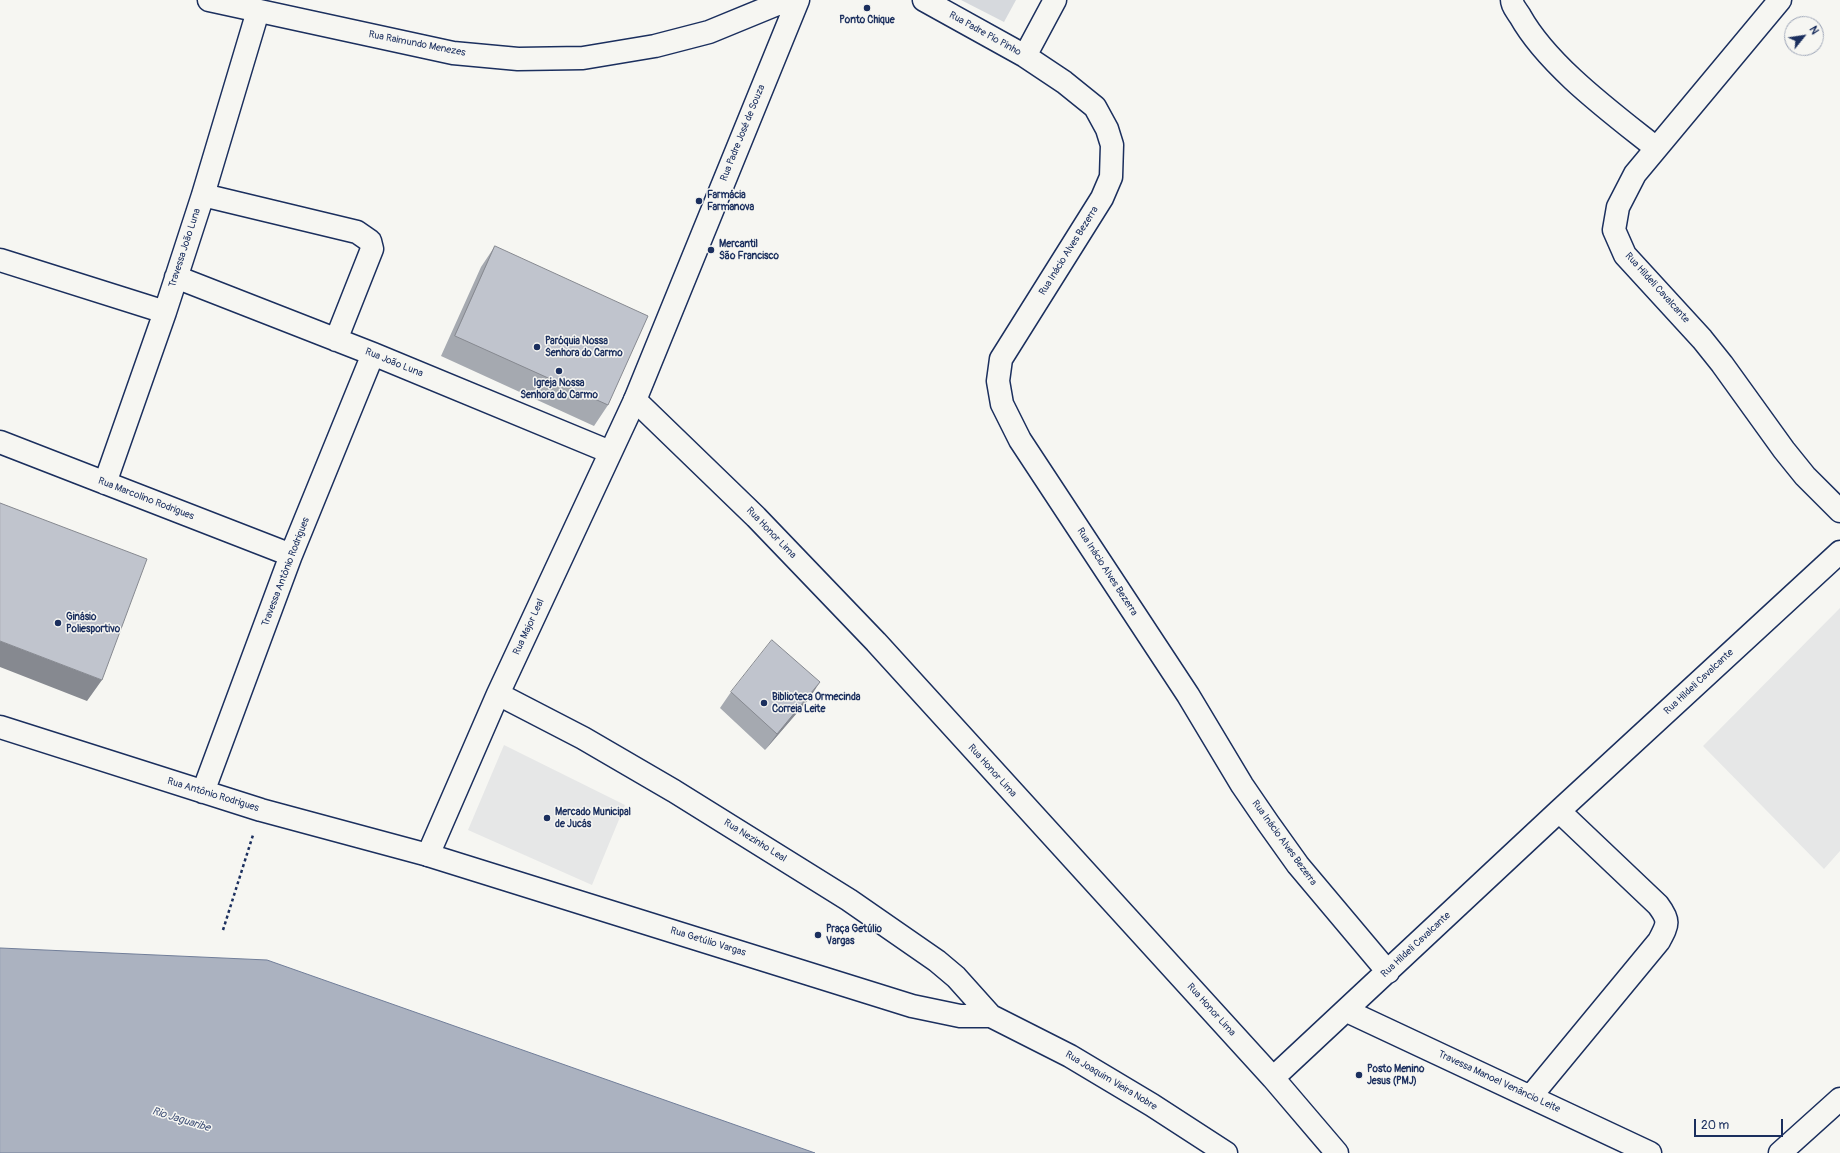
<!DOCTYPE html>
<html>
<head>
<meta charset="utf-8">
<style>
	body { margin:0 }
	#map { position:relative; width:1840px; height:1153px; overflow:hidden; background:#f6f6f2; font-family:Pangolin,sans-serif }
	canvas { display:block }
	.north { position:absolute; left:1784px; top:16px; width:40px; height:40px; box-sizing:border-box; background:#f6f6f2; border:1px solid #9ea6b7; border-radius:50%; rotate:60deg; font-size:11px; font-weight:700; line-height:16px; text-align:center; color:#1b2f5e }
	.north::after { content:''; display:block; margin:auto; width:14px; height:18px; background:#1b2f5e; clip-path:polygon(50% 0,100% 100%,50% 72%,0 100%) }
	.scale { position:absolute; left:1694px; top:1119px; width:89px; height:18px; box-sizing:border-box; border:2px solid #1b2f5e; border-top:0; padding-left:5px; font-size:12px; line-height:14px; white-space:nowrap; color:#1b2f5e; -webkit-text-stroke:3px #f6f6f2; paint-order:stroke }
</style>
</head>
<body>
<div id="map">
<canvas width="1840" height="1153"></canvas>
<div class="north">N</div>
<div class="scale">20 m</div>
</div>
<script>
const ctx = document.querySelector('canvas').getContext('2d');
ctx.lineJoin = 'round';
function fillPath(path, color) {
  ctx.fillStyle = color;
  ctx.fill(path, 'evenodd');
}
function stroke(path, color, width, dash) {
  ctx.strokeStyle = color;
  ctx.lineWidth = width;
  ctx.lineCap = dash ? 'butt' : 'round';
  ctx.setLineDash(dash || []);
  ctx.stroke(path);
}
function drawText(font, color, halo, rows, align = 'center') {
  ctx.font = font + ' Pangolin,sans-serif';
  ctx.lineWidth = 3;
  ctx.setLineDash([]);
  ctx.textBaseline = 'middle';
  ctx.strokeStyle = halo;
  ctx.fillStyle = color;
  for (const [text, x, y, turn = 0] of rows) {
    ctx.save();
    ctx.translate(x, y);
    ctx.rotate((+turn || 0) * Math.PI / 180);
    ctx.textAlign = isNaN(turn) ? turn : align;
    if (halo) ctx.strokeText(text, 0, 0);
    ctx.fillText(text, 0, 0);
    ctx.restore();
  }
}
fillPath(new Path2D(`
	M1840 608V851L1824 869 1703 746Z
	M504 745 625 805 592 885 468 830Z`), '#e6e7e7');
fillPath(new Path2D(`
	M961 0H1016L1004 22Z`), '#d6d9dd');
const water = new Path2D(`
	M0 948 267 960 815 1153H0Z`);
fillPath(water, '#abb2c0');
stroke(water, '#717e99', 1);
const minor = new Path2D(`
	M924 0 1025 56 1064 82 1095 107 1107 129 1112 145 1111 177 1102 198 1001 359 998 381 1002 404 1020 440 1188 695 1242 785 1268 823 1298 865 1388 972
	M1512 0C1512 6 1517 11 1520 16 1548 66 1611 112 1656 148
	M1780 0 1635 174 1618 207 1614 230 1625 255 1702 339 1722 364 1784 450 1805 476 1840 511
	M1025 56 1055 0
	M203 195 357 232 370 241 372 249 336 340
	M0 260 165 312
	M176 277 373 354 610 452
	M635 400 756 517 876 642 1273 1078 1337 1153
	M0 442 291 555
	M105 483 165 312 203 195 258 11
	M0 727 261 810 428 855
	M203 792 291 555 373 354
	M1347 1011 1650 1153
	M1273 1078 1559 811 1840 552
	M1531 1096 1659 941C1668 924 1670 921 1658 905L1559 811
	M1780 1153 1840 1099`);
const major = new Path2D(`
	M209 0 453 53 518 59 583 58 655 46 709 32 787 0
	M798 0 635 400 498 694 428 855 912 1006 960 1016H991
	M498 694 583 738 674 791 849 900 937 961 956 977 991 1016 1070 1056 1152 1105 1226 1153`);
stroke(minor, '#1b2f5e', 25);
stroke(major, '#1b2f5e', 25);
stroke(new Path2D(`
	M223 930 253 835`), '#1b2f5e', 2.5, [3, 3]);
stroke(minor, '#f6f6f2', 22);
stroke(major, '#f6f6f2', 22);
fillPath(new Path2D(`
	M495 246 608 405 594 426 441 356 481 267Z
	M731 692 809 699 765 750 720 708Z`), '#a5a9b0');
fillPath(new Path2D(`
	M0 641 102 680 87 701 0 667Z
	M820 682 809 699 765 750 777 734Z`), '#868990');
const building = new Path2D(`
	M495 246 648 316 608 405 455 336Z
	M0 503 147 559 102 680 0 641Z
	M772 640 820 682 777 734 731 692Z`);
fillPath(building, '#c0c4cd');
stroke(building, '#868990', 1);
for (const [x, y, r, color] of [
	[867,8,4,"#1b2f5e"],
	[699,201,4,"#1b2f5e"],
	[711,250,4,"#1b2f5e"],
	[537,347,4,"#1b2f5e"],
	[559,371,4,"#1b2f5e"],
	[58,623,4,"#1b2f5e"],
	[764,703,4,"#1b2f5e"],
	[547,818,4,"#1b2f5e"],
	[818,935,4,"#1b2f5e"],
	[1359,1075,4,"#1b2f5e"]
]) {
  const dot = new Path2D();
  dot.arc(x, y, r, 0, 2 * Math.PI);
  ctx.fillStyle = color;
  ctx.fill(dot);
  stroke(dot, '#f6f6f2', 1.5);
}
drawText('bold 10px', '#1b2f5e', '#f6f6f2', [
	["Ponto Chique",867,20,"center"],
	["Farmácia",707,195],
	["Farmanova",707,207],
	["Mercantil",719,244],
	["São Francisco",719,256],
	["Paróquia Nossa",545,341],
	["Senhora do Carmo",545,353],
	["Igreja Nossa",559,383,"center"],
	["Senhora do Carmo",559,395,"center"],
	["Ginásio",66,617],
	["Poliesportivo",66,629],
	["Biblioteca Ormecinda",772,697],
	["Correia Leite",772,709],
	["Mercado Municipal",555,812],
	["de Jucás",555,824],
	["Praça Getúlio",826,929],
	["Vargas",826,941],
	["Posto Menino",1367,1069],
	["Jesus (PMJ)",1367,1081]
], 'left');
drawText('10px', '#1b2f5e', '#f6f6f2', [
	["Rua Padre Pio Pinho",985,34,29],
	["Rua Raimundo Menezes",417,44,11],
	["Rua Padre José de Souza",743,133,-68],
	["Travessa João Luna",185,248,-72],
	["Rua Inácio Alves Bezerra",1069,251,-58],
	["Rua Hildeli Cavalcante",1657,288,48],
	["Rua João Luna",394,363,22],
	["Rua Marcolino Rodrigues",146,499,21],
	["Rua Honor Lima",771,533,46],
	["Travessa Antônio Rodrigues",286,572,-69],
	["Rua Inácio Alves Bezerra",1107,572,57],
	["Rua Major Leal",529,627,-65],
	["Rua Hildeli Cavalcante",1699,682,-43],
	["Rua Honor Lima",992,771,48],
	["Rua Antônio Rodrigues",213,795,17],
	["Rua Nezinho Leal",755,841,32],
	["Rua Inácio Alves Bezerra",1284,843,54],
	["Rua Getúlio Vargas",708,942,17],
	["Rua Hildeli Cavalcante",1416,945,-43],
	["Rua Honor Lima",1211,1010,48],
	["Rua Joaquim Vieira Nobre",1111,1081,31],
	["Travessa Manoel Venâncio Leite",1499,1082,25]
]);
drawText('italic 11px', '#46567b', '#f6f6f2', [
	["Rio Jaguaribe",181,1120,17]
]);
</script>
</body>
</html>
